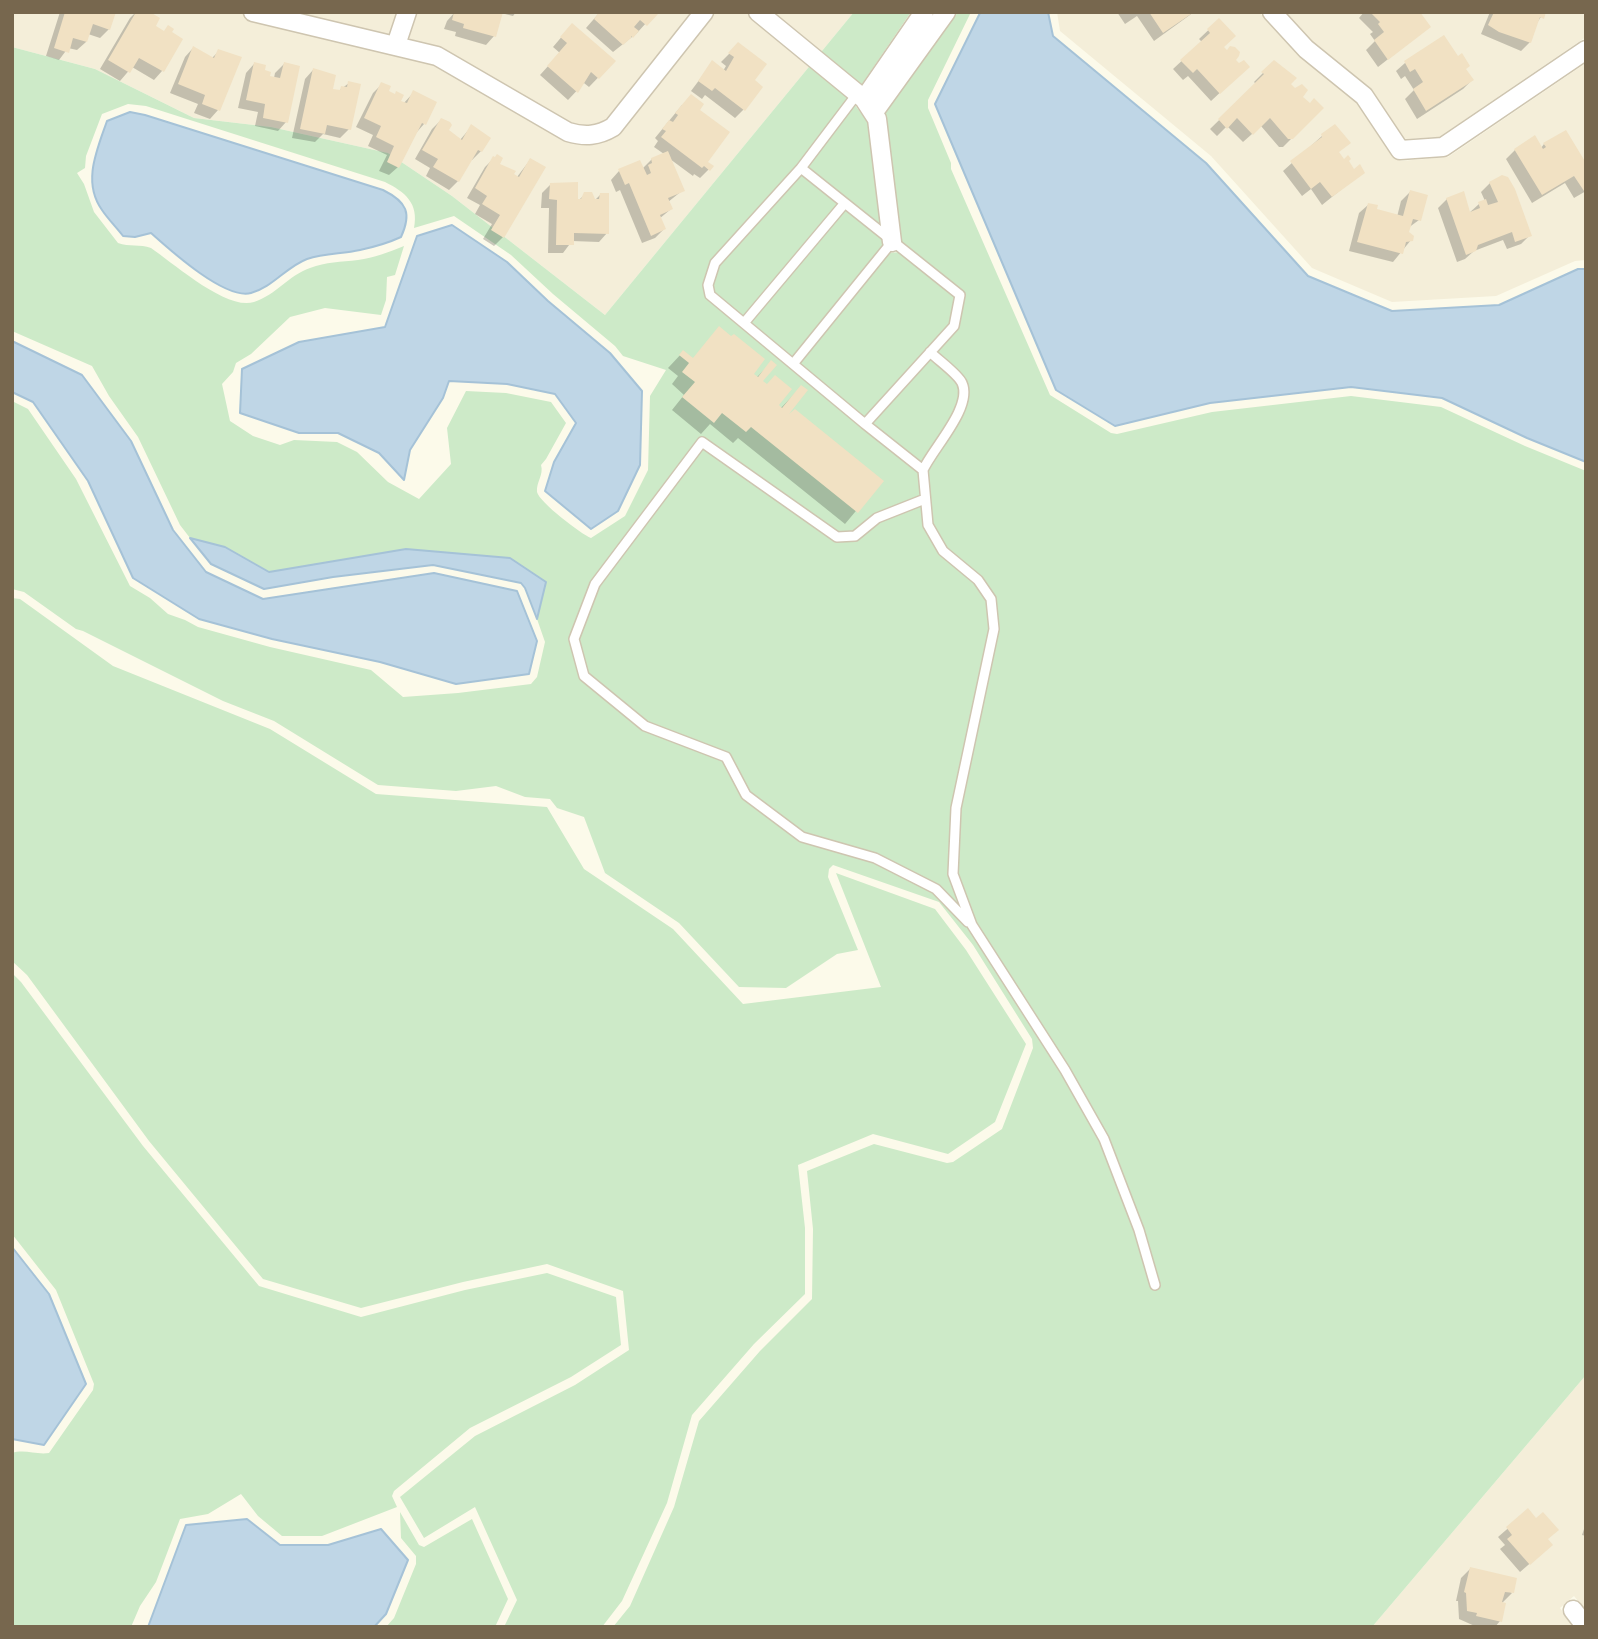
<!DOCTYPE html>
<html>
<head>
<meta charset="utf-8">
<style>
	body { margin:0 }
	#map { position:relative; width:1598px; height:1639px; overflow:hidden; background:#fcfaea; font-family:Figtree,sans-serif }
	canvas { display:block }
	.frame { position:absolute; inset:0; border:14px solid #77674e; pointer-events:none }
</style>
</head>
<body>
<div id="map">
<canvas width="1598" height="1639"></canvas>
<div class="frame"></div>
</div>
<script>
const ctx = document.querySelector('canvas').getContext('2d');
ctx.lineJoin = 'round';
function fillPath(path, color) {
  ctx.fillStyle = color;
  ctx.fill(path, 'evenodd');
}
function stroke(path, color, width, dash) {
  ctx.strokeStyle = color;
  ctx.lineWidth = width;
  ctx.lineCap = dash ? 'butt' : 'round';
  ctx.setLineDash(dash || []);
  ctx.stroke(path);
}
fillPath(new Path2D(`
	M12 12H854L605 315 452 196 388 153 271 127 194 118 95 69 12 47Z
	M1057 12H1259L1300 56 1358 103 1393 156 1401 161 1448 157 1586 63V260L1575 261 1496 296 1392 302 1312 268 1211 156 1060 31Z
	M1285 12H1582L1586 18V37L1439 137 1404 139 1370 88 1312 41Z
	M1586 1375V1611L1574 1596 1560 1608 1574 1627H1372Z`), '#f4eed9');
fillPath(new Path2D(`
	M854 12H911L851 100 868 122 885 253 903 252 885 113 958 12H971L928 100V108L951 163V169L1050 395 1111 433 1117 434 1212 412 1351 396 1441 407 1525 446 1586 471V1375L1372 1627H613L630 1606 674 1507 699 1421 760 1351 812 1299 813 1229 807 1171 874 1144 947 1163 953 1162 1002 1129 1033 1048 1032 1039 973 945 939 902 833 865 829 869 828 877 858 950 837 954 786 988 739 987 679 923 605 873 584 817 557 808 550 799 525 797 496 786 456 791 378 785 274 721 223 701 83 631 76 629 24 592 12 589V401L28 409 76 479 130 586 150 598 168 614 185 620 198 627 270 647 371 670 403 697 458 693 531 684 537 677 545 642 537 619 546 582 510 558 311 566 269 572 225 547 190 538 180 525 138 437 109 396 92 366 12 331V47L95 69 194 118 271 127 388 153 452 196 605 315ZM128 104 146 106 385 182C405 192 419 203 414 228L454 216 511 255 553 294 615 346 623 356 666 370 650 396 648 470 625 516 591 538C581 534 539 502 537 492 536 482 544 475 541 465L546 459 566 423 551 402 506 393 466 391 447 428 451 464 419 499 388 482 357 452 337 442 294 440 280 445 253 436 230 421 222 384 233 372 236 363 251 354 290 317 325 308 381 315 386 300 387 277 395 275 404 246C389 252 374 258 358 260 341 262 326 262 310 268 289 275 276 295 254 302 227 311 173 263 151 248 140 244 129 247 118 243L94 212 84 184 77 173 85 168 86 156 102 114Z
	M12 598 20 599 113 666 270 729 376 794 547 807 584 869 673 929 743 1004 881 987 836 873 935 909 966 950 1026 1044 995 1122 948 1154 873 1134 798 1165 805 1228V1294L754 1344 692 1415 667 1503 622 1601 602 1627H504L517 1600 475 1507 424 1538 400 1497 475 1436 575 1385 629 1350 623 1291 547 1264 463 1282 361 1308 263 1279 149 1141 27 975 12 961Z
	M12 973 21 982 143 1146 259 1286 361 1317 465 1290 547 1273 616 1297 621 1345 571 1377 470 1428 394 1491 392 1496 397 1507 322 1536H282L258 1516 241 1494 208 1514 180 1519 156 1582 140 1606 131 1627H12V1453C25 1449 36 1455 49 1453L93 1390 94 1384 56 1290 12 1234Z
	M400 1512 419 1545 424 1547 472 1519 508 1599 495 1627H386L394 1618 416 1564V1556L401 1538Z`), '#cdeac8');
const water = new Path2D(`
	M1048 12 1053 36 1206 163 1308 276 1392 311 1499 305 1578 269H1586V462L1527 438 1442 398 1351 387 1210 403 1115 426 1056 390 935 104 980 13Z
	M130 112 145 115 383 190C407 202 412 213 401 237 388 243 374 247 360 250 342 254 325 253 307 259 286 267 273 287 251 293 225 300 170 250 151 233L135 237 123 236C116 227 108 219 102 210 82 182 97 150 107 121Z
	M452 225 507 262 548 301 610 353 642 391 640 465 618 511 591 529 545 491 554 462 576 423 555 394 507 384 449 381 443 398 410 450 404 480 379 453 338 433H299L240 413 242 369 299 342 385 327 417 236Z
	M12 341 82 375 131 441 173 530 206 572 263 599 434 573 517 591 537 641 529 674 456 684 380 662 272 639 199 619 133 578 88 481 33 402 12 392Z
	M190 538 225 547 269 572 406 549 510 558 546 582 537 619 525 588 521 583 433 565 333 577 264 589 211 564Z
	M12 1247 49 1294 86 1384 44 1445 12 1439Z
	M247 1519 280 1545H328L381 1529 408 1560 386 1614 374 1627H148L186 1525Z`);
fillPath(water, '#bfd6e6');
stroke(water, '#a5c2d7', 2);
fillPath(new Path2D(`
	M60 12H114L109 29 100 38 88 34 86 42 77 50 68 48 59 60 46 56Z
	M136 12 153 27 181 39 162 71 154 80 132 67 120 81 100 69 130 18Z
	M455 12H516L513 16 501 13 494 36 486 45 455 36 456 32 444 29 447 21Z
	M600 12H656L637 33 613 52 586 28Z
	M1117 12H1194L1154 41 1137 16 1125 24Z
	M1364 12H1418L1429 27 1378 67 1366 50 1375 41 1370 34 1373 32 1359 18Z
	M1490 12H1544L1537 23 1530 42 1521 51 1481 34Z
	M1219 20 1222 47 1233 60 1239 75 1211 101 1188 76 1183 80 1173 69 1202 42 1199 39Z
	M564 34 614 61 589 87 584 83 568 100 540 75 560 53 553 47Z
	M738 45 753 80 744 109 735 118 705 95 702 99 691 91 712 63 723 71 726 66 721 62Z
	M193 48 211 59 219 51 240 58 218 110 210 119 194 113 198 104 170 93 185 57Z
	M1274 62 1288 84 1310 106 1322 108 1283 147H1279L1261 126 1243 142 1227 126 1217 136 1210 129 1256 84 1254 82Z
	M1405 63 1464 69 1472 80 1463 89 1417 119 1405 99 1414 90 1405 76 1401 79 1396 71Z
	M254 64 268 77 274 78 275 73 284 64 286 122 278 131 255 126 258 112 238 108 246 73Z
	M313 70 331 91 337 92 349 83V129L340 138 323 134 315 142 292 138 305 79Z
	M382 84 386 92 403 104 414 92 424 124 416 133 398 167 389 175 379 171 387 155 368 146 373 135 356 127 373 93Z
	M682 105 697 110 705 162 711 167 700 178 694 174 693 176 670 159 683 190 668 202 671 209 659 219 664 229 655 238 642 243 620 190 616 192 611 180 619 171 642 169 652 159 664 154 654 147 658 141 655 138Z
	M441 120 447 131 460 140 471 127 481 151 472 160 471 159 458 181 449 190 426 176 430 168 415 159 432 129Z
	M1322 136 1354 171 1363 172 1322 205 1311 189 1302 196 1283 171Z
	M1544 144 1586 167V191L1574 198 1565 183 1532 203 1506 159 1515 150 1541 148Z
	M494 158 498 165 517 177 530 160 503 237 494 246 483 239 492 224 475 214 480 205 467 198 485 167Z
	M1490 183 1530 235 1521 244 1507 249 1503 240 1474 251 1465 259 1457 262 1438 208 1447 199 1468 214 1479 204 1485 201 1481 192Z
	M550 185 576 203 585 194 594 201 600 195 607 233 599 242 572 241 563 253H548L549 208H541L542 193Z
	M1410 192 1419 220 1408 228 1407 233 1411 240 1393 262 1349 251 1359 213 1368 205 1375 211 1397 217 1401 201Z
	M683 352 692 359 751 374 756 378 771 363 761 382 780 409 801 387 782 420 881 481 845 524 738 438 733 443 710 424 701 434 672 410 684 395 672 384 678 376 668 368Z
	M1528 1511 1546 1539 1542 1553 1520 1572 1500 1549 1505 1545 1498 1537Z
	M1586 1523V1536L1582 1535Z
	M1470 1569 1512 1593 1501 1604 1500 1621 1495 1627H1477L1459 1619 1458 1601H1456L1461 1578Z`), '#0003');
fillPath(new Path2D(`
	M65 12H116L110 30 93 24 87 42 73 38 69 53 54 48Z
	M136 12H150L160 18 156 26 164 31 168 25 174 29 172 32 183 39 164 72 139 58 130 73 108 60Z
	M454 12H503L496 37 463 28 464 24 452 20Z
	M599 12H656L658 14 647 26 640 20 634 27 639 31 633 38 631 36V38L623 45 594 19Z
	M1149 12H1194L1163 33Z
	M1370 12H1420L1431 27 1388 60 1374 40 1384 32 1378 24 1380 22Z
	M1494 12H1546L1544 19 1540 17 1531 43 1499 32 1488 25Z
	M1219 18 1236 36 1224 47 1227 50 1230 46 1235 47 1240 52 1239 56 1236 60 1239 63 1244 60 1250 67 1220 94 1197 69 1193 73 1180 60 1210 33 1207 29Z
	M572 23 616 61 599 79 591 72 578 93 547 66 567 43 560 37Z
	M1444 35 1458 56 1462 53 1470 66 1466 69 1474 80 1426 111 1413 89 1423 82 1415 69 1410 72 1404 61Z
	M738 42 767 64 755 80 763 87 745 111 715 88 712 91 698 81 712 60 726 71 734 57 728 53Z
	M193 46 214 58 218 49 242 57 220 111 202 104 205 95 178 84Z
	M1274 60 1297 78 1291 84 1295 88 1302 84 1308 90 1303 97 1310 103 1314 98 1324 108 1293 139H1288L1270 118 1253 135 1237 118 1227 129 1218 119 1264 74 1261 72Z
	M254 62 266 65 265 70 271 72 270 76 280 78 284 62 300 66 288 123 263 118 265 104 246 100Z
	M313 68 336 75 333 89 340 90 341 86 347 87 348 81 361 84 351 130 327 125 325 134 300 129Z
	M381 82 391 86 389 91 395 94 396 91 404 95 401 101 407 103 413 90 437 102 426 125 422 123 399 168 387 162 394 146 376 137 381 126 364 118Z
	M691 94 704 104 700 110 730 132 708 162 714 166 710 171 704 166 702 168 661 137 666 131 662 129 669 120 673 122 678 115 675 113Z
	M441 118 450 122 452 125 449 130 462 140 471 124 491 138 482 152 478 150 459 182 433 167 438 159 422 150Z
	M1335 124 1351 143 1339 152 1344 159 1348 155 1351 159 1349 161 1354 169 1360 164 1365 173 1332 197 1320 182 1311 189 1290 161 1322 137 1321 134Z
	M1566 130 1586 163V189L1584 191 1574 176 1542 195 1514 149 1535 135 1543 149 1546 147 1543 143Z
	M668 151 685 191 668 198 673 209 660 215 666 229 651 236 629 183 625 185 618 169 640 160 647 175 651 173 648 165 652 163 651 158Z
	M497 154 503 158 500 164 516 171 514 174 519 177 530 158 546 167 504 238 491 230 500 215 482 204 487 196 475 188 493 156 495 157Z
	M1502 175 1508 177 1515 189 1532 236 1515 242 1512 232 1478 245 1476 251 1466 255 1446 198 1464 191 1470 212 1480 208 1478 202 1486 199 1488 205 1498 202 1489 182Z
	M578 182V199H581L584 192H592L595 199H599L600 193H609V234L574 233V245H556L557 200 549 199 550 183Z
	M1410 190 1428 195 1421 221 1413 219 1409 232 1414 236 1413 241 1406 242 1403 254 1357 242 1368 203 1378 205 1377 209 1403 216Z
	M719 326 731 336 734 334 765 359 754 374 758 377 771 360 777 365 763 381 767 384 775 375 792 389 779 405 782 408 801 385 808 390 789 414 795 409 884 481 858 513 751 427 746 432 722 413 714 423 682 397 695 382 682 372 689 363 679 355 683 350 693 358Z
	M1528 1508 1536 1518 1543 1512 1559 1530 1548 1539 1553 1545 1530 1565 1507 1539 1512 1535 1506 1527Z
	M1470 1567 1517 1578 1514 1593 1505 1592 1502 1602 1506 1603 1502 1622 1476 1616 1477 1613 1467 1611 1466 1593 1464 1592Z`), '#f1e1c3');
const lane = new Path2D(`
	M857 94 801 168 960 295 954 326 865 424 923 470 928 525 943 551 978 580 991 599 994 629 956 808 953 874 972 925 1065 1070 1104 1139 1139 1230 1155 1285
	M801 168 715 263 708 285 710 295 865 424
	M744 323 844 204
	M793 364 892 242
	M923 470C933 448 973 407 962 383 958 374 938 360 930 352
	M925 499 877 518 855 536 837 537 702 442 595 584 574 639 584 676 645 726 726 757 746 795 802 837 875 858 936 889 968 922`);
const street = new Path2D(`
	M253 12 437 56 568 132C585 137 598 136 613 127L704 12
	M758 12 864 99 877 119 892 242
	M1272 12 1306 49 1364 96 1400 150 1443 147 1586 50
	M396 45 407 12
	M864 99 924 12
	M874 112 946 12
	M1573 1610 1586 1627`);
stroke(lane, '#cec5b0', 12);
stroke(street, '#cec5b0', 21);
stroke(lane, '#fff', 9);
stroke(street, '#fff', 18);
</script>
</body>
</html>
